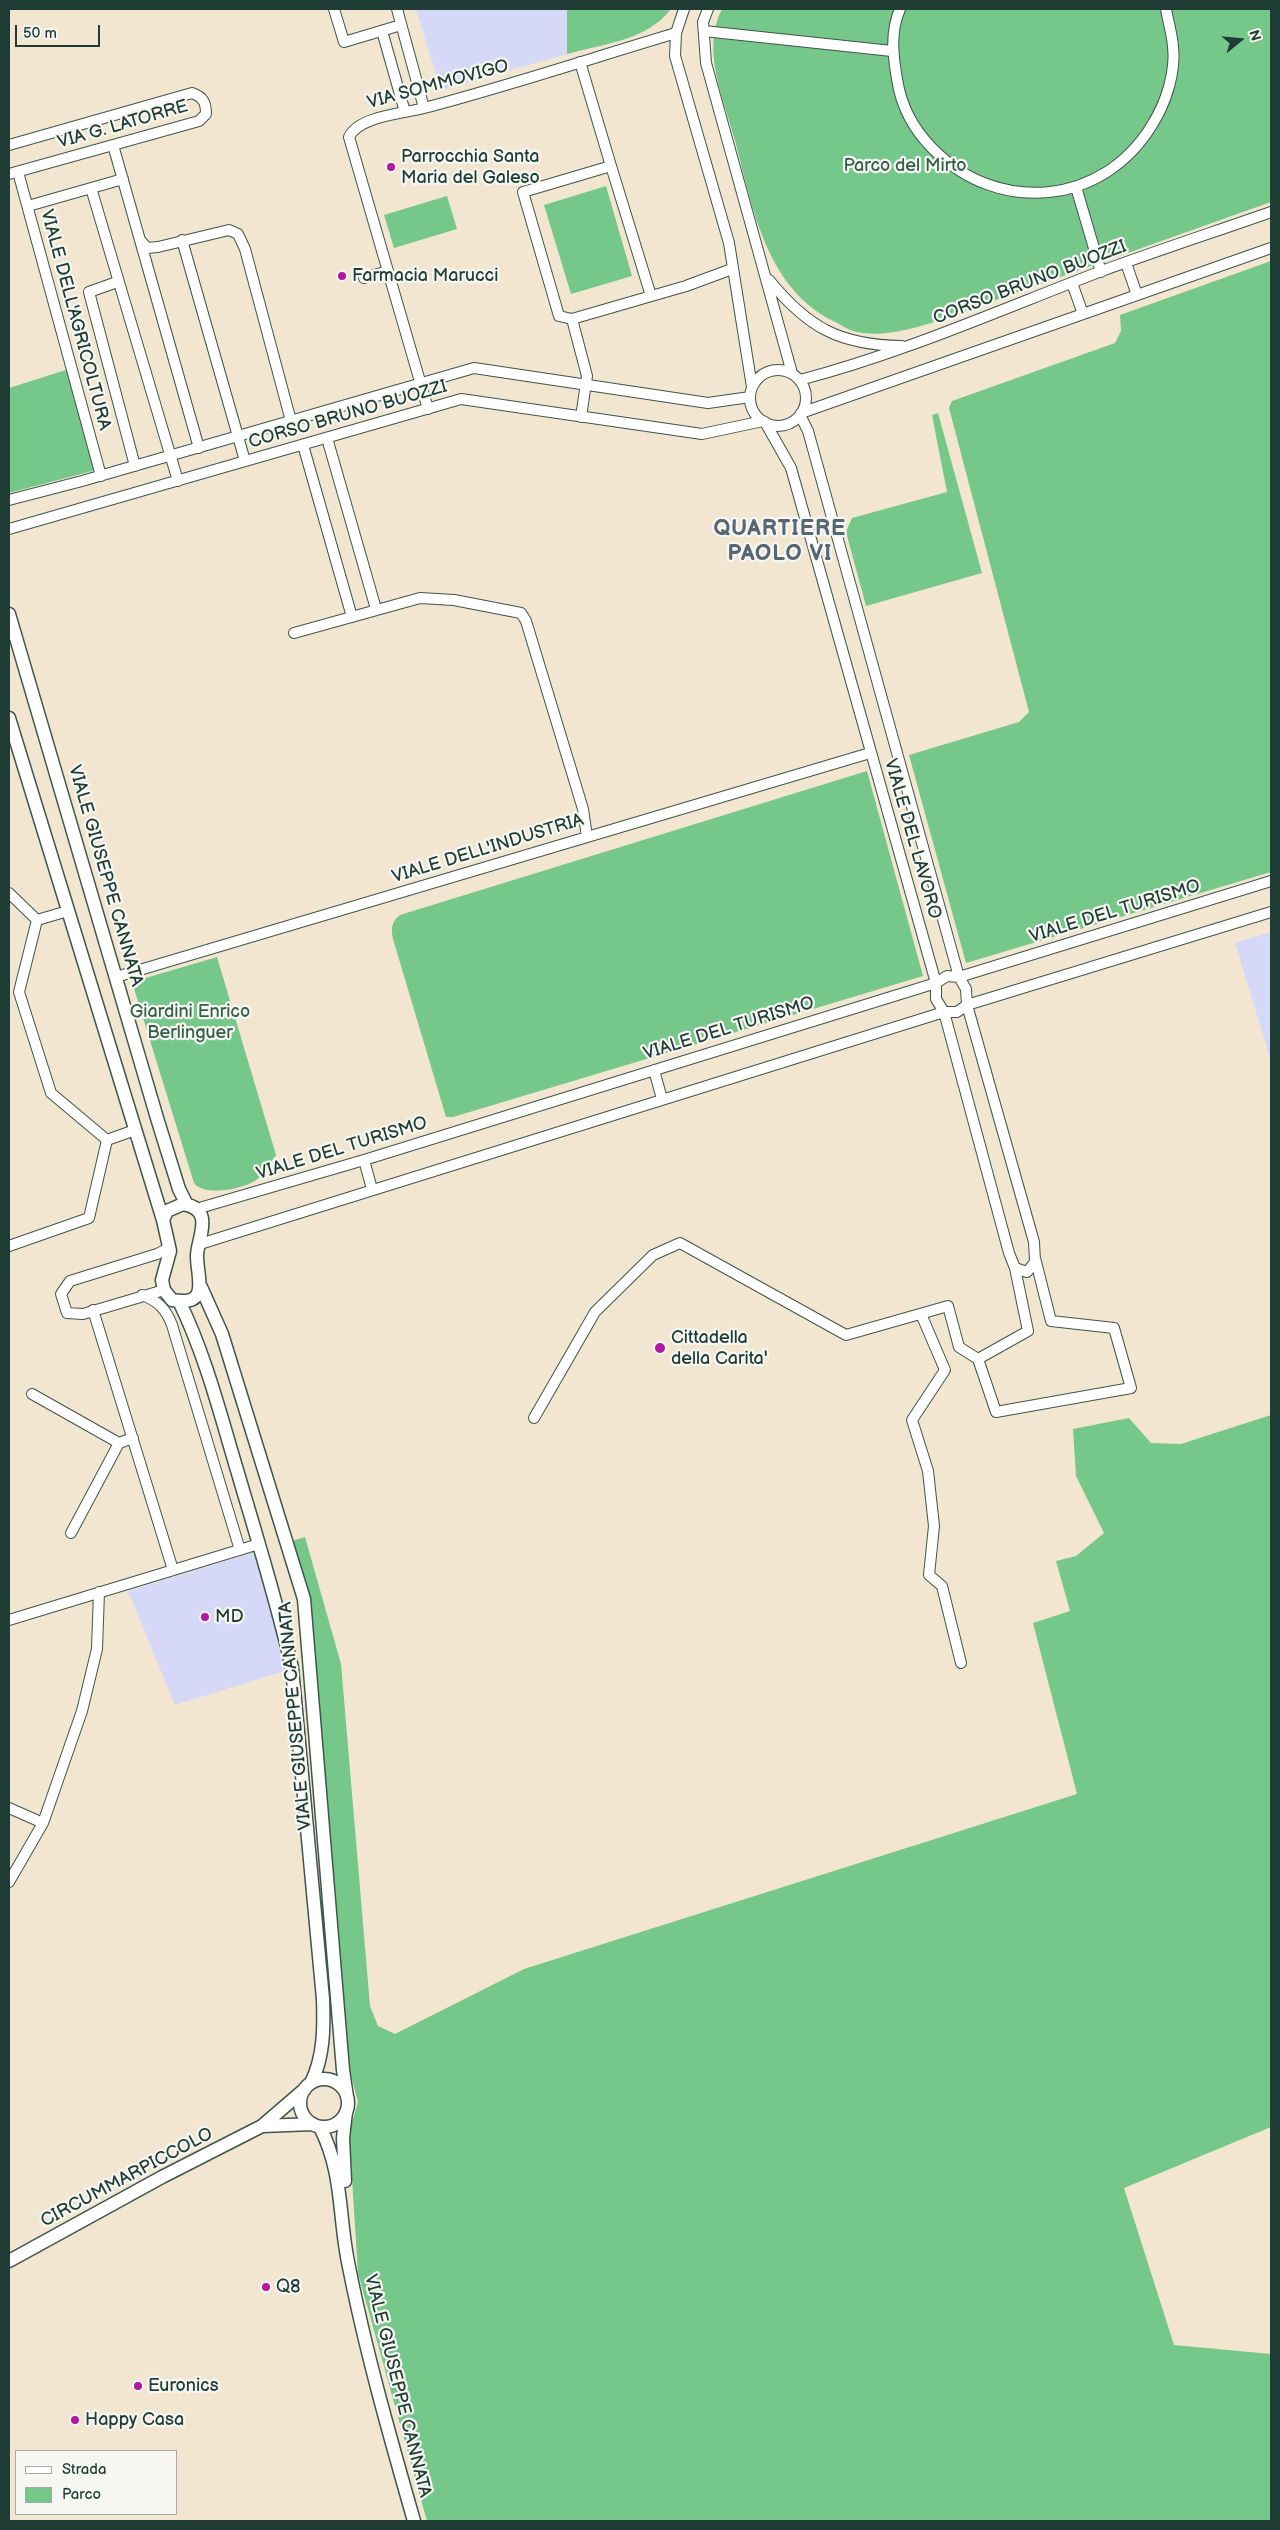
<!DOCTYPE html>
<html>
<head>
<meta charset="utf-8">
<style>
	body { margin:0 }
	#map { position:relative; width:1280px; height:2530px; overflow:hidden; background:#f2e6d0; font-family:"Balsamiq Sans",sans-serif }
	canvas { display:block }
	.frame { position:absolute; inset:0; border:10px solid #1f3d34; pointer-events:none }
	.legend { position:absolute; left:15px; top:2450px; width:162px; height:65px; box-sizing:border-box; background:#f6f6f2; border:1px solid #a0aca6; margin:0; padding:6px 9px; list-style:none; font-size:15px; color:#1f3d34 }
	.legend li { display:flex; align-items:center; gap:10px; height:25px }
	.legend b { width:25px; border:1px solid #a0aca6 }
	.north { position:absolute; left:1215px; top:15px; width:50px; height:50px; -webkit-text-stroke:4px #f6f6f2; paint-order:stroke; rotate:73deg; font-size:14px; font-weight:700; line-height:20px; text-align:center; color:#1f3d34 }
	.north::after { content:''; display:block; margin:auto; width:18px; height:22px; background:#1f3d34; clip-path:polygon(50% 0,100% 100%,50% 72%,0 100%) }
	.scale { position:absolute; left:15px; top:25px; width:85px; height:22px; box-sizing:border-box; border:2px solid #1f3d34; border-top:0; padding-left:6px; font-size:15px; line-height:18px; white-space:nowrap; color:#1f3d34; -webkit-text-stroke:4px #f6f6f2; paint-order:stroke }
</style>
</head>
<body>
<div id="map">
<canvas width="1280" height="2530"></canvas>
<div class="frame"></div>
<ul class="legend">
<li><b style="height:6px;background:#fff"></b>Strada</li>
<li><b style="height:14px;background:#75c78a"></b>Parco</li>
</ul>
<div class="north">N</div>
<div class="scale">50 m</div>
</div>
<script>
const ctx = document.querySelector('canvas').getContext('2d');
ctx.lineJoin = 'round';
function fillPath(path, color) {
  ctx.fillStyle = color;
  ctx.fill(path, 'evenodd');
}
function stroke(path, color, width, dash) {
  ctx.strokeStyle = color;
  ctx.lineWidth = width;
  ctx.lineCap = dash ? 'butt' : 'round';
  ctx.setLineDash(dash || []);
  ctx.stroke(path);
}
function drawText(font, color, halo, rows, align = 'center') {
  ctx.font = font + ' "Balsamiq Sans",sans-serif';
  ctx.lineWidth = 4.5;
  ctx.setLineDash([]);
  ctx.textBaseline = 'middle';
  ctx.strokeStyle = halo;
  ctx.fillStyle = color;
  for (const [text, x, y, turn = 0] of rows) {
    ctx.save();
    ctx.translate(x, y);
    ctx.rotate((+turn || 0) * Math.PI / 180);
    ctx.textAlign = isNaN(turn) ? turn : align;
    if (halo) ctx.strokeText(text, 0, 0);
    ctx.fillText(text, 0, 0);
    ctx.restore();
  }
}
fillPath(new Path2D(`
	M416 9H567V54L441 90Z
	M1271 932V1061L1235 943Z
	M255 1552 274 1623 284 1671 175 1705 128 1591Z`), '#d6d8f8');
fillPath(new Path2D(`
	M567 9H671C648 40 603 44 567 54Z
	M722 9H1271V202L931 323C907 330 882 337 857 332 849 331 840 324 833 321 765 287 752 204 734 137 723 97 701 49 722 9Z
	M606 186 632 276 571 294 544 205Z
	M447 196 457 229 394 248 384 215Z
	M1271 261V872L966 963 909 755 1019 722 1029 712 949 408 952 401 1115 343 1121 331 1120 315Z
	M69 369 96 470 9 493V388Z
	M938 413 982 573 866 606 846 532 852 518 947 492 932 415Z
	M867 771 923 976 453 1117H446L393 939C391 929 391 922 400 915Z
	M217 957 276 1155C270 1162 264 1175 256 1180 244 1189 204 1197 194 1183L132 982Z
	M1271 1415V2127L1124 2188 1174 2345 1271 2354V2521H427L358 2273 349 2132 358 2102 348 2064 292 1541 305 1537 341 1664 370 2006 378 2026 395 2034 524 1969 1077 1794 1033 1623 1070 1611 1056 1561 1076 1556 1104 1533 1076 1476 1073 1429 1129 1418 1151 1443 1181 1444Z`), '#75c78a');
const minor = new Path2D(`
	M334 9 344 42 401 25
	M397 9 424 108
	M684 9 676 33 675 56 729 243 752 387
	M708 9 703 22 706 63 792 373
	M900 9C890 32 893 56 897 79 901 106 914 130 933 149 998 215 1103 206 1152 125 1166 103 1176 72 1173 46 1172 34 1168 21 1166 9
	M382 31 405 112
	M704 31 892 51
	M580 62 611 166
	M9 145 192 93C203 97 206 102 206 114L199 121 9 174
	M113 145 199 448
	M18 172 101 476
	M1076 187 1101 272
	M91 188 178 481
	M28 206 123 179
	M140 240 147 248 158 247 229 230 238 234 245 249 291 421
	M182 240 245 461
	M1126 263 1137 295
	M364 278 388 271
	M769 280C808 328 840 345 902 346
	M117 282 89 292 135 466
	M1072 283 1083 314
	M651 296 611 166 523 192 559 316 572 319 686 286 732 269
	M572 319 587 376 581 417
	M750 398a28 28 0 1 1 56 0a28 28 0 1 1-56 0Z
	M800 380C903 353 1000 310 1099 272 1156 251 1214 232 1271 212
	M428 409 349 137C359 116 402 114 424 108 508 86 592 58 676 33
	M801 413 1271 248
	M765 422 791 468 936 983V999L944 1012 1009 1253 1015 1268 1027 1272 1035 1262 1034 1242 967 1005 966 989 959 977 808 431 800 415
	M327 438 376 609
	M303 445 352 617
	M9 500 82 481 474 368 708 403 750 397
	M9 529 461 399 702 434 763 421
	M294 633 420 598 454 600 521 613 526 621 583 809 587 837
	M9 893 37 920
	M37 920 68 911
	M116 977 870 753
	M654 1070 662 1099
	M107 1140 135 1130
	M364 1160 372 1189
	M196 1209 364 1160 936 983 947 976 959 977 1271 881
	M200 1244 944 1012H957L967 1005 1271 912
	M9 1246 89 1218 107 1140 51 1093 19 992 37 920
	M1015 1268 1028 1331 978 1359 996 1412 1131 1388 1114 1328 1051 1321 1035 1258
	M164 1290 83 1314 67 1313 61 1294 70 1281 157 1254 169 1248
	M142 1295C158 1301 166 1309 172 1325L240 1550
	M93 1310 173 1570
	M921 1314 945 1370 912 1420 928 1471 934 1526 929 1575 942 1586 961 1663
	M32 1394 119 1443
	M534 1418 595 1312 653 1255 680 1243 846 1335 948 1306 959 1347 978 1359
	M71 1533 119 1443 133 1438
	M9 1620 259 1544
	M9 1808 43 1823
	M9 1882 43 1823 82 1711 97 1649 99 1592`);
const tertiary = new Path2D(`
	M9 614 157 1118 179 1189 187 1205
	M9 718 163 1220
	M183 1204C216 1209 197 1239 197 1256 197 1278 211 1307 172 1300L164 1290 162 1280 170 1251 163 1220 167 1211Z
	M201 1287 222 1334 304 1599 343 2070 347 2097
	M179 1301C205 1354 220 1413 237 1470 256 1535 277 1601 292 1668L323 1999C324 2028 324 2057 311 2083
	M300 2103a24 24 0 1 1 48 0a24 24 0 1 1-48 0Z
	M262 2126 313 2124
	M320 2127C344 2174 338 2217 349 2267 366 2353 390 2437 414 2521
	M345 2181 343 2138 346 2112
	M9 2261 162 2177 262 2126 305 2089`);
stroke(minor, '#3f564b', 12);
stroke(tertiary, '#3f564b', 15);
stroke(minor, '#fff', 10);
stroke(tertiary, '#fff', 12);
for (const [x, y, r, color] of [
	[391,167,5,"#b5179e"],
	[342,276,5,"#b5179e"],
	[660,1348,6,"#b5179e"],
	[205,1617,5,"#b5179e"],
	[266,2287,5,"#b5179e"],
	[138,2386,5,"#b5179e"],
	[75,2420,5,"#b5179e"]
]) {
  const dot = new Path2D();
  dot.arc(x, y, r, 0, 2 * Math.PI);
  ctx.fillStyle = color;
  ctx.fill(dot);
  stroke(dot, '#f6f6f2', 2);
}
drawText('18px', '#1f3d34', '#f6f6f2', [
	["VIA SOMMOVIGO",438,85,-15],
	["VIA G. LATORRE",123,125,-16],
	["CORSO BRUNO BUOZZI",1030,283,-21],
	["VIALE DELL'AGRICOLTURA",75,320,75],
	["CORSO BRUNO BUOZZI",348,415,-16],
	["VIALE DEL LAVORO",912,839,74],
	["VIALE DELL'INDUSTRIA",488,849,-17],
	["VIALE GIUSEPPE CANNATA",105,876,74],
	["VIALE DEL TURISMO",1115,912,-17],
	["VIALE DEL TURISMO",729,1029,-17],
	["VIALE DEL TURISMO",342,1149,-17],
	["VIALE GIUSEPPE CANNATA",296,1716,-95],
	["CIRCUMMARPICCOLO",127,2178,-28],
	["VIALE GIUSEPPE CANNATA",397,2386,76]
]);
drawText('18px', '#1f3d34', '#f6f6f2', [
	["Parrocchia Santa",401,157],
	["Maria del Galeso",401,178],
	["Farmacia Marucci",352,276],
	["Cittadella",671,1338],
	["della Carita'",671,1359],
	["MD",215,1617],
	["Q8",276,2287],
	["Euronics",148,2386],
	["Happy Casa",85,2420]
], 'left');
drawText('18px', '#34604a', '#f6f6f2', [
	["Parco del Mirto",905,166],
	["Giardini Enrico",190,1012],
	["Berlinguer",190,1033]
]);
ctx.letterSpacing = '1px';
drawText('bold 22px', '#566773', '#f6f6f2', [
	["QUARTIERE",780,529],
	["PAOLO VI",780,554]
]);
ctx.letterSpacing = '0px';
</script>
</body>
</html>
